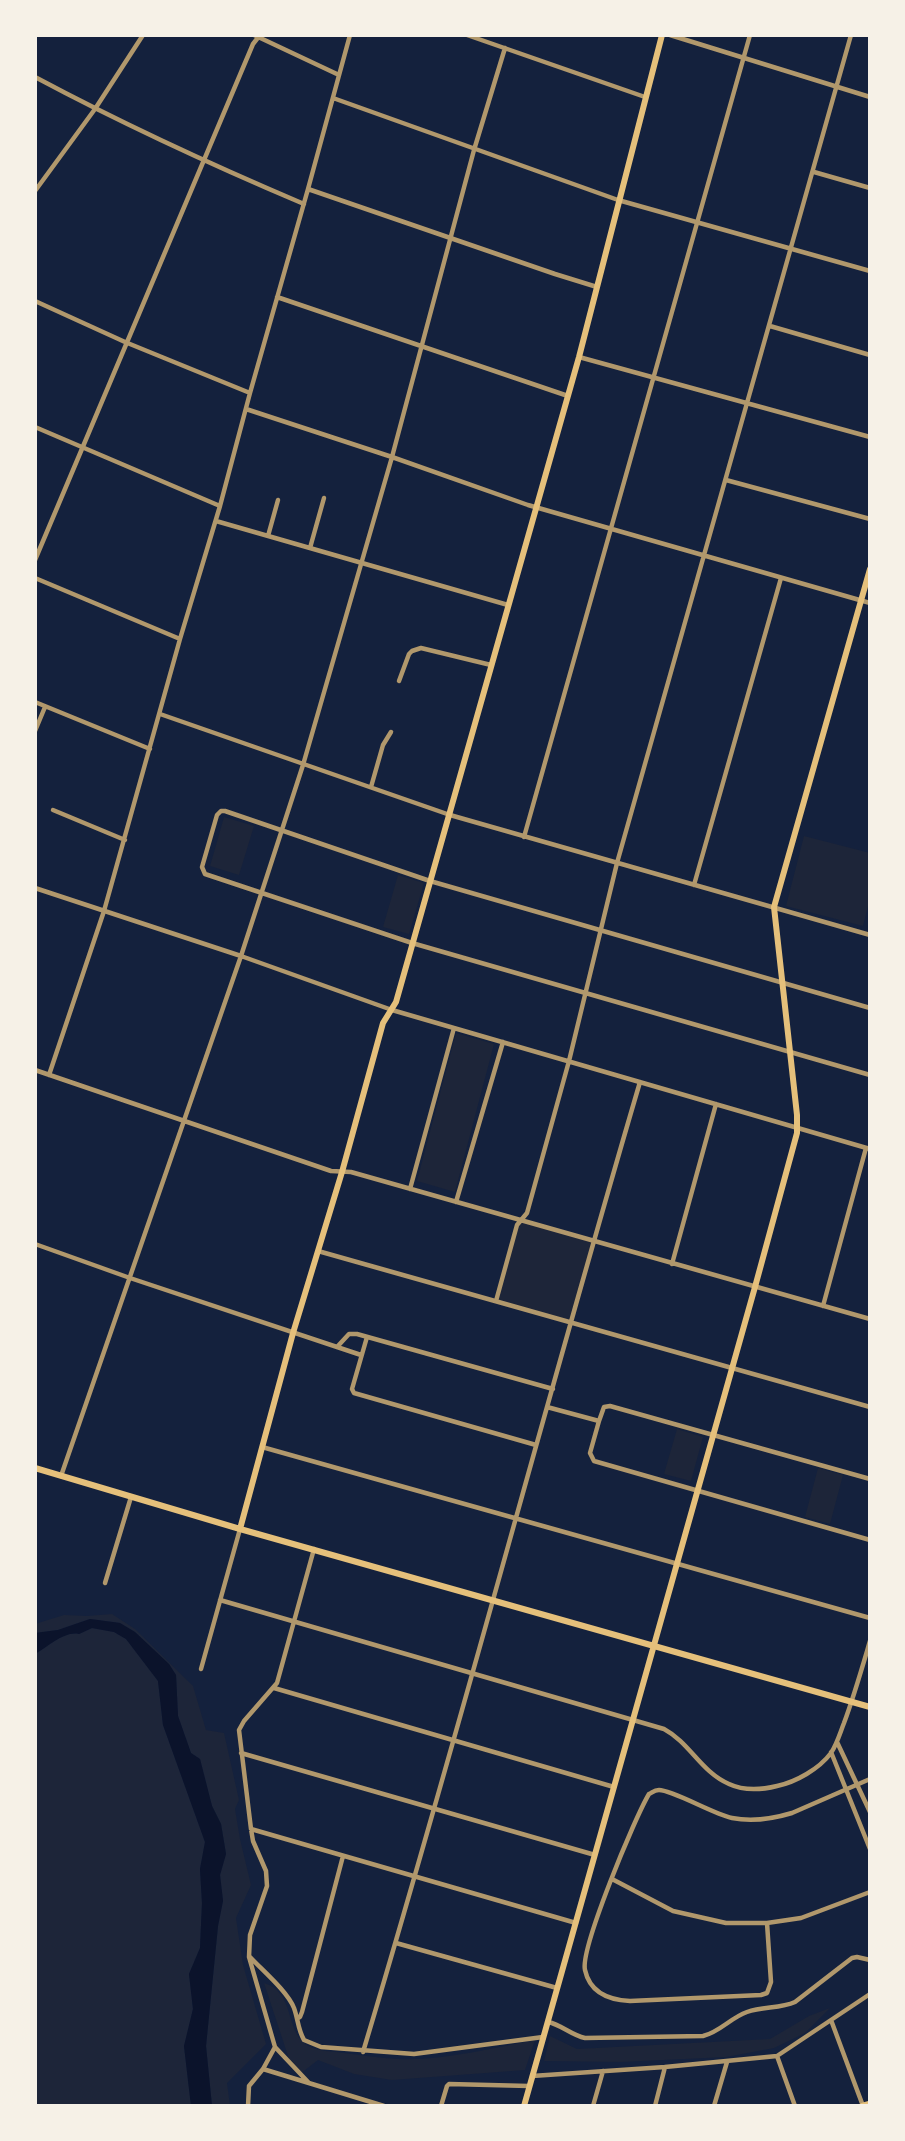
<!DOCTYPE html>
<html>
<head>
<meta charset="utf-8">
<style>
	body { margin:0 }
	#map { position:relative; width:905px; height:2141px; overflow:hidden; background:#14213d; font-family:Lato,sans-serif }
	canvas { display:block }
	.frame { position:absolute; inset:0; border:37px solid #f6f1e7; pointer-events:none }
</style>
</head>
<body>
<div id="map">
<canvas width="905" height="2141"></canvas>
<div class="frame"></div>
</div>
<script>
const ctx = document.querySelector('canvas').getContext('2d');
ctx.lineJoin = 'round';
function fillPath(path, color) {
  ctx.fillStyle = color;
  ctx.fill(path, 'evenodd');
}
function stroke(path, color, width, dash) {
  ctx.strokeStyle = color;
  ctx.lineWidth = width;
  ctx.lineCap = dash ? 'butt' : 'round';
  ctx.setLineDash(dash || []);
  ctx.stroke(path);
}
fillPath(new Path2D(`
	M224 817 254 826 239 875 210 866Z
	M804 836 870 853V898L863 926 786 906Z
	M398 875 424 883 409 934 383 927Z
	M456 1033 494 1044 455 1192 417 1181Z
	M521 1220 593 1241 570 1322 496 1301 517 1225Z
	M677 1429 703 1437 691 1481 664 1474Z
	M818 1468 843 1475 830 1524 805 1517Z
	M112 1614 135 1629 193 1686 206 1730 224 1733 239 1800 235 1809 240 1839 251 1885 236 1918 243 1965 266 2044 227 2083 230 2106H212L206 2046 218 1926 223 1901 220 1875 226 1854 221 1824 212 1806 200 1759 191 1753 178 1716 176 1675 169 1664 135 1632 120 1623 90 1619 58 1630 35 1633V1624L64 1615 87 1616Z
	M92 1628 114 1632 126 1639 158 1681 163 1725 205 1842 200 1869 202 1903 200 1948 189 1974 193 2009 184 2046 191 2106H35V1654C49 1646 64 1631 79 1634Z
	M264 1983C294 1992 285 2025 303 2042 313 2052 332 2051 344 2053 362 2055 380 2058 398 2059 442 2061 492 2048 535 2040L525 2070 392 2080 354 2074 318 2060 300 2074 289 2059Z
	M830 2008 805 2033 774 2048 726 2057 621 2062 544 2061 550 2036 577 2049 770 2039 809 2016Z`), '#1d2539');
fillPath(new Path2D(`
	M90 1619 120 1623 135 1632 169 1664 176 1675 178 1716 191 1753 200 1759 212 1806 221 1824 226 1854 220 1875 223 1901 218 1926 206 2046 212 2106H191L184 2046 193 2009 189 1974 200 1948 202 1903 200 1869 205 1842 163 1725 158 1681 126 1639 114 1632 92 1628 79 1634C64 1631 49 1646 35 1654V1633L58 1630Z`), '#0b132b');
stroke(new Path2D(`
	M254 35 339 75
	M467 35 645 97
	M670 35 870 97
	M35 77C123 124 212 165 304 204
	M333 98 618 200 870 271
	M814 172 870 188
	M308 189 555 274 597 287
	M35 191 95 109 143 35
	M277 297 568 396
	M35 301 125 342 250 393
	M770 326 870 355
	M579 357 870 437
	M246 409 392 457 528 505 870 603
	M35 427 220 506
	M726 480 870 519
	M216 521 508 605
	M268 536 278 500
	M310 548 324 498
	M35 560 253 44 260 35
	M35 578 180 639
	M399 681 409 654 412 651 421 648 491 665
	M35 702 150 749
	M160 714 450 815 870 935
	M35 731 45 707
	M371 787 383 745 391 732
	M53 810 125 840
	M524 837 750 35
	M694 885 781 578
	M35 888 241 956 392 1010 870 1149
	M870 1008 430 881 225 811H221L217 815 202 867 205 874 412 943 870 1075
	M35 1070 331 1171 351 1172 870 1319
	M49 1075 104 911 180 639 220 506 250 393 308 189 350 35
	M410 1189 454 1028
	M456 1202 503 1042
	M35 1244 130 1278 361 1355
	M318 1251 870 1407
	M672 1264 716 1104
	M496 1301 517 1225 527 1213 569 1061 617 863 851 35
	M823 1306 866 1148
	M367 1337 352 1389 354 1393 536 1445
	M337 1347 349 1334H357L553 1389
	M547 1407 599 1421 604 1407 610 1406 870 1479
	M599 1421 590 1453 594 1461 870 1540
	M262 1447 870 1618
	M61 1476 241 956 303 765 392 457 474 150 505 48
	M105 1583 131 1497
	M220 1600 664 1729C690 1743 701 1772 729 1784 744 1791 761 1790 777 1786 796 1782 819 1769 831 1753 837 1744 840 1733 844 1723 854 1696 862 1668 870 1641
	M201 1669 240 1529
	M274 1688 614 1787
	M837 1742 870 1812
	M831 1752 870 1849
	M241 1753 595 1855
	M251 1829 576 1923
	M612 1879 673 1911 726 1923H767L801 1918 870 1892
	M767 1923 771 1982 767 1993 761 1995 630 2001C609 2000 590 1993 585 1970 580 1949 635 1817 649 1794 653 1792 654 1790 659 1790 673 1790 713 1814 732 1818 752 1822 772 1819 792 1813L870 1779
	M396 1943 557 1988
	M250 1957C263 1971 287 1991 294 2008 298 2019 298 2030 304 2040L321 2047 414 2054 543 2037
	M297 2019 300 2017 302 2012 343 1856
	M831 2020 863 2106
	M548 2022C562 2025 571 2035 585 2038L703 2036C720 2032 730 2018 747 2012 763 2006 780 2009 795 2002L852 1958 857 1957 870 1960
	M363 2052C460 1730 545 1404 640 1082
	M777 2056 795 2106
	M263 2069 384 2106
	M532 2076 665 2067 777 2056 870 1994
	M309 2083 275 2047 249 1957 250 1935 267 1886 266 1871 253 1841 251 1829 239 1730 244 1721 277 1683 314 1549
	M248 2106 249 2086 263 2069 275 2047
	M441 2106 447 2086 449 2084 529 2086
	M593 2106 603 2071
	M655 2106 665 2067
	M714 2106 727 2062`), '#b1986c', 4.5);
stroke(new Path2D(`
	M35 1468 240 1529 870 1707
	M240 1529 293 1333 342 1172 383 1023 396 1002 579 357 662 35
	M524 2106 755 1287 797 1133V1115L774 907 870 569`), '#e5c07b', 6);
stroke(new Path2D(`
	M863 2106 870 2104`), '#e5c07b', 7);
</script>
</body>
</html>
